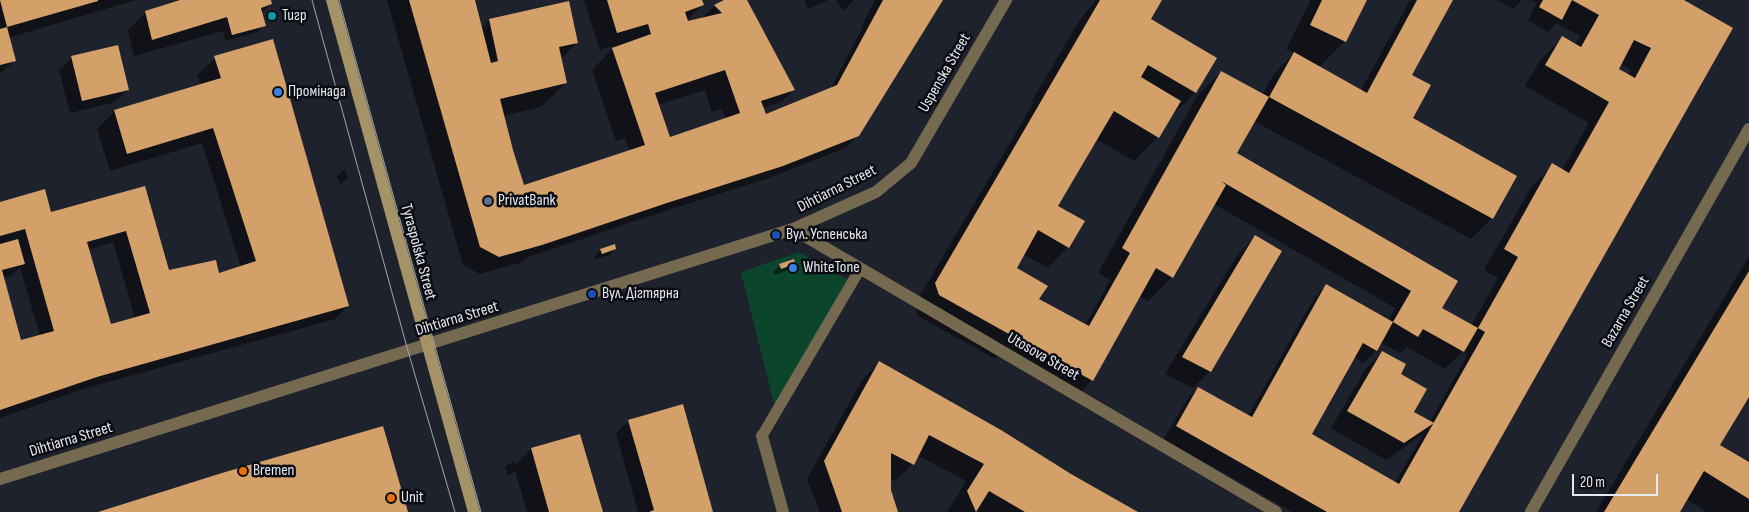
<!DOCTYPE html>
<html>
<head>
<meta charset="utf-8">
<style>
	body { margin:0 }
	#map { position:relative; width:1749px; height:512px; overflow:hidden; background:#1e222d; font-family:"Sofia Sans Condensed",sans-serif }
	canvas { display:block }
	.scale { position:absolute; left:1572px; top:474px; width:86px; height:22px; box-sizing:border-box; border:2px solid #e6e9f0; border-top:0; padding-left:6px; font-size:15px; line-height:18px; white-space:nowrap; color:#e6e9f0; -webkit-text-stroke:4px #0a0c11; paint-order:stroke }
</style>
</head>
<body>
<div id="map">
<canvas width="1749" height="512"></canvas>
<div class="scale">20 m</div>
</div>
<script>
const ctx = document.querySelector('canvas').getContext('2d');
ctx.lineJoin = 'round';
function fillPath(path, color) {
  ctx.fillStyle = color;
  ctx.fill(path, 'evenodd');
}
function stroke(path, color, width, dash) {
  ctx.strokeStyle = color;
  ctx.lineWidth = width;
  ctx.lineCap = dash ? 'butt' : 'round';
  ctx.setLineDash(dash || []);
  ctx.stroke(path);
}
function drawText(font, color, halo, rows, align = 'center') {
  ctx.font = font + ' "Sofia Sans Condensed",sans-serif';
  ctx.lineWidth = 5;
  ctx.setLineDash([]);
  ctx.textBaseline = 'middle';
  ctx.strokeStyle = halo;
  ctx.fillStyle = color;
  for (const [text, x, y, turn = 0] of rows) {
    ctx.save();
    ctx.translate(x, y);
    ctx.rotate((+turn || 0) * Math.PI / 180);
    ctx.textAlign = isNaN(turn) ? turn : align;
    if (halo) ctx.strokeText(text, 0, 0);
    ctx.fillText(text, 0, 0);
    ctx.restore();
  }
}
fillPath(new Path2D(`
	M799 252 853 283 776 411 741 272Z`), '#0b462c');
fillPath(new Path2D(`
	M0 0H136L8 38 14 61 0 74Z
	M184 0H270L271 4 261 14 264 25 258 32 225 41 223 31 134 56 128 30 146 12Z
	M387 0H474L481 29 489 20 577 43 560 59 566 83 541 107 503 116 523 188 630 151 625 138 616 141 592 70 616 45 600 50 584 0H700L702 5 687 20V22L702 19 714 6 727 0H745L793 90 781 102 763 108 765 116 830 90 863 27 862 25 875 0H941L858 135 845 148 769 178 653 215 528 257 523 262 480 274 463 265ZM705 90 712 112 722 109 726 119 669 138 658 105Z
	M804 0H828L808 9Z
	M836 0H854L843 11Z
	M1096 0H1161L1149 19 1215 58 1195 93 1170 117 1158 137 1134 161 1096 139 1056 206 1068 247 1048 268 1023 254 1015 268 1038 300 1085 326 1110 280 1098 273 1197 96 1221 72 1262 95 1274 74 1294 53 1286 49 1311 0H1365L1344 42 1319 67 1361 90 1410 0H1451L1411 76V118L1516 176 1492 218 1471 239 1254 121 1232 159 1440 309 1471 326 1498 278 1484 270 1532 186 1553 165 1562 170 1589 123 1525 86 1541 59 1562 38 1575 45 1580 36 1556 23 1548 32 1528 20 1537 3 1530 0H1682L1457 512H1292L1164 439 1186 401 1198 388 1248 416 1314 298 1327 285 1388 321 1395 308 1214 204 1172 277 1148 301 1139 296 1092 380 1079 393 1003 351 995 359 918 316 915 304 1034 102 1032 101 1081 18ZM1620 64 1631 70 1628 75 1617 69ZM1380 342 1400 353 1407 347 1445 369 1462 352 1468 354 1430 422 1412 412 1399 375 1382 352 1365 370 1331 428 1386 460 1423 434 1395 483 1310 434 1354 357 1363 363 1376 350Z
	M1497 0H1522L1513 9Z
	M72 58 128 89 115 102 70 113 59 70Z
	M215 58 348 306 335 319 83 389 0 418V203L50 214 144 187 168 271 218 275 241 267 202 143 110 171 97 129 115 111 201 86 197 75ZM113 242 135 318 110 326 88 250ZM20 267 40 336 20 342 3 278 11 276Z
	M345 169 348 177 340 185 337 176Z
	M1255 237 1210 371 1193 388 1165 374 1238 254Z
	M615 249 609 255 595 260 594 257 601 250Z
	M1749 256V394L1719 445 1749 463V512H1707L1686 499 1679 512H1596Z
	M794 264 788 270 775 275 773 272 780 265Z
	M879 363 1071 475 1137 512H947L966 481 917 455 913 464 895 481 890 478 889 490 897 512H820L807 479 862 380Z
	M629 421 712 512H638L616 433Z
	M580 436 601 512H527L515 471 508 476 505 467 514 461 515 465 531 449Z`), '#0007');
fillPath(new Path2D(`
	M0 0H98V1L7 27Z
	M180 0H271L272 4 261 8 266 26 232 35 227 17 152 40 145 11Z
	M409 0H475L491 63 498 61 489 19 569 1 578 43 559 47 567 83 500 99 513 150 524 185 645 145 612 48 651 34 648 24 617 33 607 0H702L704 5 685 12 688 21 722 13 714 5 724 0H747L795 90 761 101 766 114 837 85 883 0H943L859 136 783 166 667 203 542 245 499 257 480 247ZM725 70 740 113 670 137 655 93Z
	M1100 0H1162L1151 19 1217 58 1196 93 1148 65 1141 77 1181 101 1159 138 1114 111 1058 206 1085 221 1069 248 1038 230 1017 268 1048 286 1039 299 1089 326 1130 253 1122 248 1221 71 1269 97 1237 153 1458 281 1442 308 1478 328 1464 352 1423 329 1418 337 1393 322 1411 291 1221 181 1226 185 1173 278 1156 268 1093 381 939 295 935 283Z
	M1322 0H1367L1346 42 1310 25Z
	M1417 0H1453L1412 75 1431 85 1413 118 1517 176 1493 219 1269 97 1294 52 1367 93Z
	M1543 0H1572L1562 20 1539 7Z
	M1572 0H1684L1733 28 1459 512H1327L1176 426 1198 387 1252 417 1326 284 1393 322 1377 351 1363 343 1312 434 1399 484 1485 332 1478 328 1518 257 1504 249 1552 163 1569 173 1609 102 1545 65 1562 36 1581 47 1599 15ZM1634 40 1651 48 1635 78 1619 69Z
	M7 27 16 61 0 65V29Z
	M273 39 349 306 97 377 0 410V244L18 239 25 264 2 270 21 340 54 331 25 229 0 236V202L45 189 51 212 145 186 169 270 216 260 219 273 256 261 213 128 127 154 114 110 221 78 214 56ZM126 231 150 313 111 324 87 242Z
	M118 45 129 90 82 101 71 56Z
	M1255 235 1282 251 1211 372 1182 357Z
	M615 244 616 249 602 254 600 249Z
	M794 259 795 264 781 269 779 264Z
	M1749 271V397L1720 445 1749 462V499L1704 471 1680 512H1604Z
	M1382 351 1406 364 1401 374 1427 389 1414 412 1434 423 1404 443 1347 411Z
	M879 361 1001 430 1071 474 1138 512H1025L989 491 976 512 967 491 984 464 929 435 914 465 891 453V490L898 512H842L824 461Z
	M683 404 713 512H649L654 510 628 420Z
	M383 426 408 512H98L222 473Z
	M580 434 603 512H549L531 448Z`), '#d4a06a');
stroke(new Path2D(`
	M762 436 860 269`), '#75694f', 11);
stroke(new Path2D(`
	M793 229 1276 512
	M762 436 783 512
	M1531 512 1749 129`), '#75694f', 12);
stroke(new Path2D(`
	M0 479 793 229 876 192 911 163 1006 0`), '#75694f', 12);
stroke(new Path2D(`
	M332 0 474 512`), '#a59266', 12);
stroke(new Path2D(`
	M312 0 408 351 455 512
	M339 0 481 512`), '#a2a5ad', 1);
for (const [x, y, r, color] of [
	[272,16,5,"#0f9aa8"],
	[278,92,5,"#3f7fe0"],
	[488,201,5,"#5c6f8a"],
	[776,235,5,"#1a4fb4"],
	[793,268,5,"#3f7fe0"],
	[592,294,5,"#1a4fb4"],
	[243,471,5,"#e8710a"],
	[391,498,5,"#e8710a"]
]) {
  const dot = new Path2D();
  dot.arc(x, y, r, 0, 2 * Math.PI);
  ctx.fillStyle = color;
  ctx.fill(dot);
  stroke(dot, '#0a0c11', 2);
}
drawText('16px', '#e6e9f0', '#0a0c11', [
	["Тигр",282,16],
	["Промінада",288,92],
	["PrivatBank",498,201],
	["Вул. Успенська",786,235],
	["WhiteTone",803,268],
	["Вул. Дігтярна",602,294],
	["Bremen",253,471],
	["Unit",401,498]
], 'left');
drawText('16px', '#e6e9f0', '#0a0c11', [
	["Uspenska Street",945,73,-60],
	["Dihtiarna Street",837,189,-27],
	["Tyraspolska Street",418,252,75],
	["Bazarna Street",1626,312,-60],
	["Dihtiarna Street",457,319,-17],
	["Utosova Street",1043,357,30],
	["Dihtiarna Street",71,440,-17]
]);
</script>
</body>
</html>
